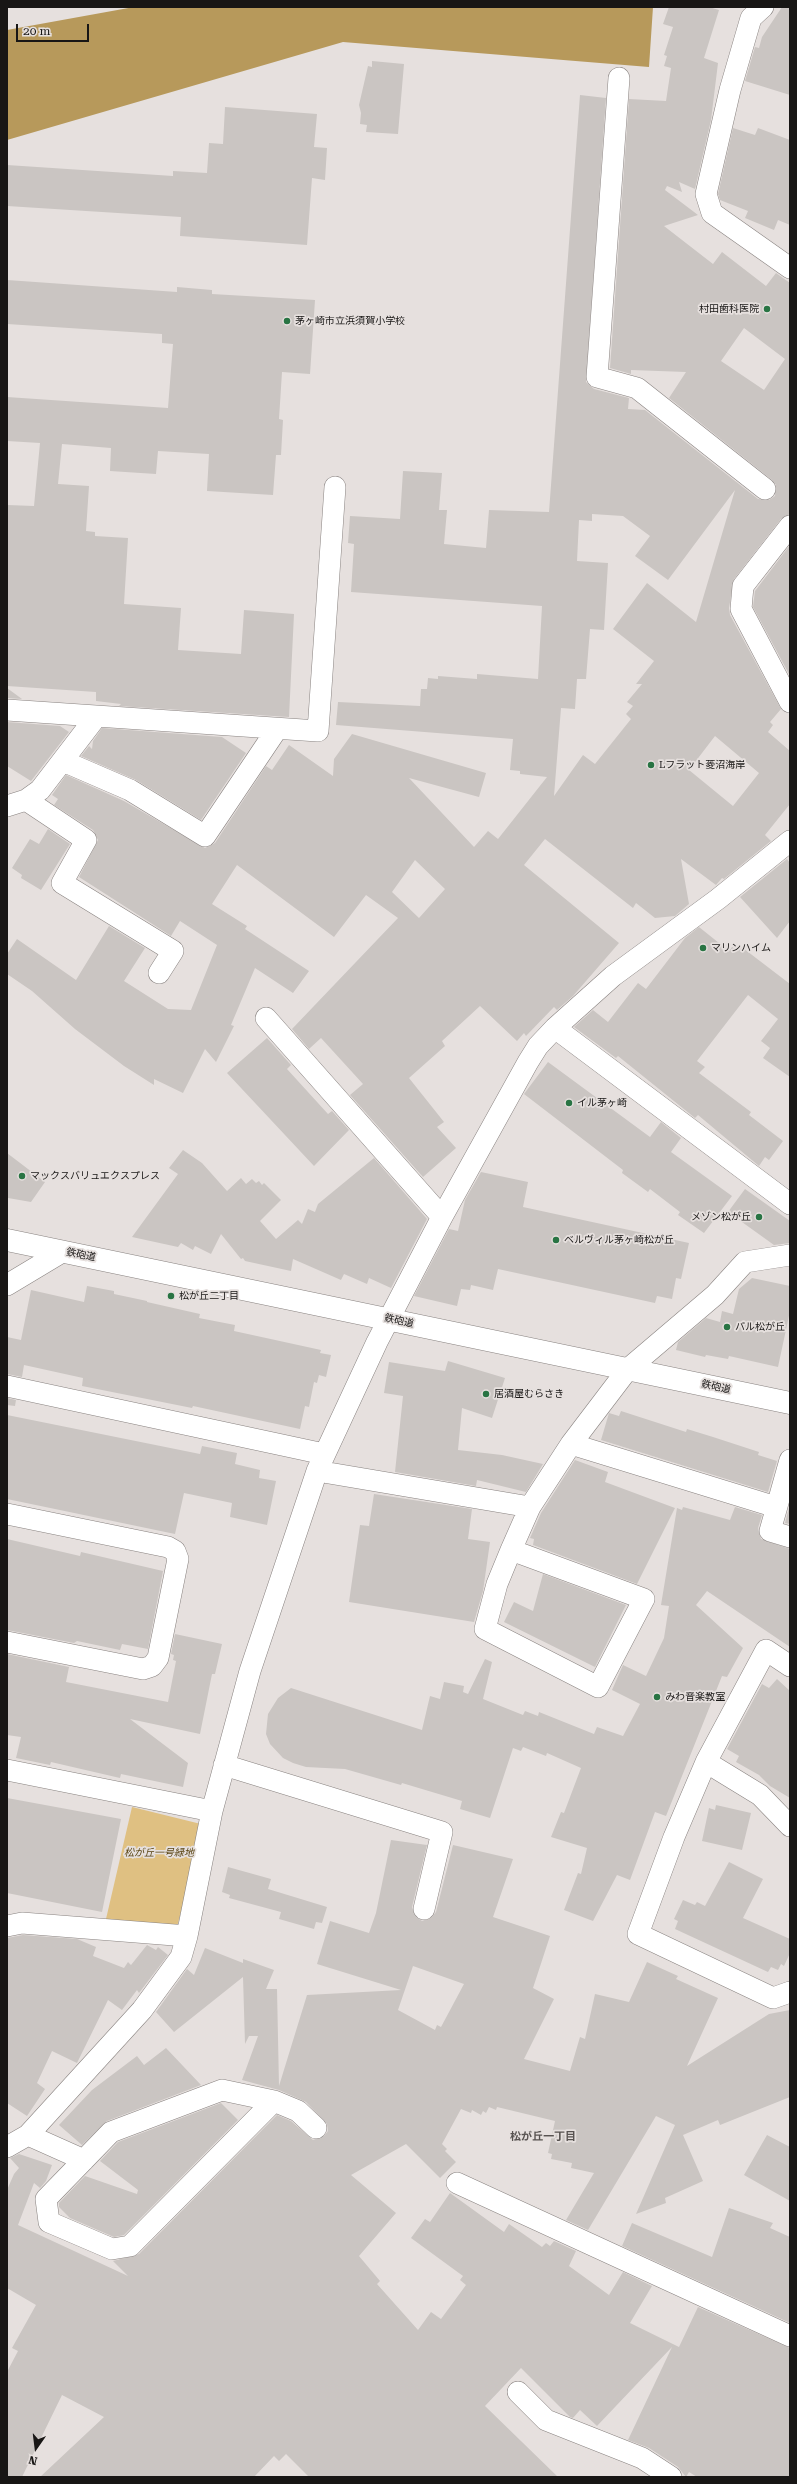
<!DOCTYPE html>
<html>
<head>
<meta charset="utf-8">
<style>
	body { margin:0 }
	#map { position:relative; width:797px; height:2484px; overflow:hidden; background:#e6e0de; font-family:"Roboto Serif",serif }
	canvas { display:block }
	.frame { position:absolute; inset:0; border:8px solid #181615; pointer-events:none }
	.north { position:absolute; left:16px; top:2428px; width:40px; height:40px; -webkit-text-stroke:3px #e6e0de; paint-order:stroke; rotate:194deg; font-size:11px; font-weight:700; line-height:16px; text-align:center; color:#181615 }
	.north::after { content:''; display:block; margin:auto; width:14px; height:18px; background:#181615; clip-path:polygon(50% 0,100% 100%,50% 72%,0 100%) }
	.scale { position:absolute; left:16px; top:24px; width:73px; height:18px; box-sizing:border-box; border:2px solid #181615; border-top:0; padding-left:5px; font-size:12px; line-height:14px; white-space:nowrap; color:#181615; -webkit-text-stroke:3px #e6e0de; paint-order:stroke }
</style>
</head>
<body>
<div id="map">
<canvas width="797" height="2484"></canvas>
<div class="frame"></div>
<div class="north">N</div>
<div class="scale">20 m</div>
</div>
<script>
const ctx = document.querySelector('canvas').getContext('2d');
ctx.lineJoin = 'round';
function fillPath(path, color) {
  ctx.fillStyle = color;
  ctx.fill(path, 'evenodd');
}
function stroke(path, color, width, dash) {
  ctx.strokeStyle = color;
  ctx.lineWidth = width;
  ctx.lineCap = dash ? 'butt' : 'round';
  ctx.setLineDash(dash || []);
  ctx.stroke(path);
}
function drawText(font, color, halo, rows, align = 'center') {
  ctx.font = font + ' "Roboto Serif","Noto Sans JP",serif';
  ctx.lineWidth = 3.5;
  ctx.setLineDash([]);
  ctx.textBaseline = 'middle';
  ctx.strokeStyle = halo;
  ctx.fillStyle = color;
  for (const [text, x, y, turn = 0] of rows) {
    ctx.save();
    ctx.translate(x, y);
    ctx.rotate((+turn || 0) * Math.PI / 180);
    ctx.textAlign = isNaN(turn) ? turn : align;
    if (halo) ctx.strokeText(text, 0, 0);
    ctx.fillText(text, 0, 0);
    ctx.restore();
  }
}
fillPath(new Path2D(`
	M132 1807 205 1825 175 1934 106 1919Z`), '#dfc082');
fillPath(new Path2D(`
	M134 7H653L649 67 343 42 7 140V30Z`), '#b7995b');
fillPath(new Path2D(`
	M669 7H709L719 10 704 58 718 63 711 120 695 189 679 182 682 192 667 186 665 190 698 215 664 226 713 264 722 252 766 286 776 273 790 283V514L781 519 734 579 729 608 730 615 781 709 770 722 773 725 768 732 790 751V804L765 835 771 841 724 879 722 878 716 885 681 859 689 904 675 916 655 918 636 903 633 908 545 839 524 865 619 943 573 996 557 1010 554 1007 526 1036 524 1033 517 1041 480 1006 442 1041 445 1046 409 1078 444 1122 437 1127 456 1148 423 1177 350 1095 363 1084 321 1038 309 1049 292 1029 398 918 366 895 334 937 237 865 212 904 247 926 245 929 309 971 293 993 255 968 231 1025 234 1026 216 1062 205 1049 183 1093 154 1079V1085L124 1066 75 1029 32 991 7 974V954L17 939 76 980 109 926 145 948 124 981 168 1009 191 1010 217 945 180 921 171 936 79 877 98 840 93 830 54 805 58 799 52 795 66 775 124 801 205 848 215 843 266 766 272 770 289 745 333 776 334 759 352 734 486 773 479 797 409 778 474 847 488 831 498 839 547 777 520 774V771L510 770 513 739 336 725 338 702 420 706 421 689H427L428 678 438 679V676L477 679V674L538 679 542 606 351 592 354 544 348 543 350 516 400 519 403 471 442 473 439 510H447L444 544 486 548 489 510 549 512 580 95 606 98 586 382 594 389 629 398 628 409 645 410 758 499 769 500 775 496 776 485 772 480 669 398 686 372 631 370V374L610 368 629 99 666 101 671 68 664 66 667 56 664 55 673 27 663 24ZM744 328 785 359 764 390 721 361ZM735 490 696 622 647 583 613 629 654 661 636 684H642L627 702 633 706 626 714 631 719 595 764 583 755 554 796 561 708 575 709 577 679H586L590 629 604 630 608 563 577 561 579 520 592 521V514L623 516 650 536 635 556 668 580ZM715 736 759 773 733 806 689 770ZM415 860 445 889 419 918 392 892Z
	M782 7H790V95L745 81 755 47 759 48 762 37Z
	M372 61 404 64 398 134 366 132 367 125 360 124 361 113 359 105 368 66 372 67Z
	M225 107 317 114 314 147 327 148 325 180 312 178 307 245 180 236 181 217 7 206V165L173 176V171L207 173 209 143 223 144Z
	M733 128 755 135 758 128 790 140V225L778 220 774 230 745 218 748 211 720 200 718 194Z
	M7 280 177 292V287L212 290V294L315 300 310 374 282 372 279 419 283 420 281 455H276L273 495 207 491 209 454 158 451 156 474 110 471 111 448 62 444 58 484 89 486 86 531 95 532V536L128 538 124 604 181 608 178 650 241 654 244 610 294 614 289 717 119 706 121 704 96 701V692L7 686V505L34 506 40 443 7 441V397L168 408 173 344 162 343V334L7 324Z
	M790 545V676L753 607 755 591Z
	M7 688 22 699 7 698Z
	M7 722 60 726 69 732 31 781 7 766Z
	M102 728 222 737 246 753 201 820 136 780 81 756 89 746 92 749 93 741Z
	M48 829 70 844 41 890 21 878 22 875 12 868 30 839 39 844Z
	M787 859 790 863V921L777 938 740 897Z
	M699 927 729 951 732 947 736 949 739 945 790 984V1077L763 1058 770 1048 761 1041 778 1019 748 995 697 1061 705 1067 699 1073 751 1112 749 1115 783 1141 769 1160 765 1157 759 1166 698 1115 695 1118 618 1056 616 1058 574 1027 593 1010 608 1022 638 983 646 989 685 938Z
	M267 1038 291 1065 287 1069 328 1114 332 1111 349 1130 314 1166 227 1073Z
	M548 1062 650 1137 661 1122 681 1138 671 1152 732 1196 704 1233 678 1215 680 1212 650 1189 648 1192 622 1173 623 1170 524 1094Z
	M183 1150 202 1163 227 1191 241 1178 246 1184 252 1179 256 1183 259 1181 262 1185 264 1183 281 1200 260 1221 276 1239 298 1220 302 1224 308 1209 315 1212 318 1204 374 1158 427 1219 391 1288 369 1278 367 1284 344 1274 341 1280 293 1259 291 1271 245 1261 243 1258 241 1259 221 1234 211 1254 195 1246 193 1250 181 1243 178 1247 132 1237 178 1174 169 1168Z
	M7 1153 45 1182 31 1202 8 1198 7 1199Z
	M481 1172 528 1182 523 1207 689 1243 681 1279 676 1278 672 1299 657 1296 655 1303 498 1269 493 1290 471 1285 470 1290 461 1289 457 1306 414 1296 449 1229 458 1231 465 1200Z
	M745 1189 790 1221V1243L774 1245 728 1212Z
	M752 1278 790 1286V1311L778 1367 729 1356 728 1359 706 1355 705 1357 676 1350 678 1342 706 1318 720 1322 722 1311 733 1314 739 1289Z
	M87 1286 114 1291V1294L147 1301V1302L200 1314 199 1318 235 1325 234 1331 321 1350 320 1353 331 1355 326 1377 319 1375 317 1383 314 1382 309 1407 305 1406 300 1429 193 1406 192 1408 82 1386 83 1378 24 1365 22 1377 7 1374V1337L21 1340 31 1290 84 1302Z
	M448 1361 505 1378 492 1418 462 1408 458 1450 502 1455 543 1464 526 1492 477 1480 476 1486 395 1472 403 1396 384 1393 389 1362 445 1371Z
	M7 1398 16 1400 15 1406 7 1405Z
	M621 1411 686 1432 687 1429 713 1437 759 1452 758 1455 777 1461 768 1492 601 1440 609 1413 619 1416Z
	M7 1415 200 1454 202 1446 237 1453 235 1464 260 1470 259 1478 276 1481 267 1525 230 1517 232 1503 184 1493 175 1534 7 1499Z
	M575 1460 608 1472 605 1482 675 1508 637 1584 533 1545 534 1539 530 1538 541 1513Z
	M374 1494 472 1509 468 1539 490 1542 483 1591 474 1622 349 1602 360 1525 369 1526Z
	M790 1504V1524L785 1523Z
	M683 1507 730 1520 735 1507 762 1515 758 1528 761 1539 790 1549V1647L707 1591 696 1605 743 1648 727 1677 722 1676 666 1816 655 1812 630 1880 617 1875 593 1921 564 1910 578 1873 581 1874 587 1848 551 1837 561 1812 564 1813 581 1768 547 1753 546 1756 523 1747 521 1751 513 1748 490 1818 460 1809 462 1801 402 1783 401 1785 345 1769 306 1767 293 1763 283 1758 270 1744 266 1734 268 1714 278 1698 291 1688 422 1730 430 1696 440 1699 444 1682 464 1686 463 1692 468 1694 485 1659 492 1662 483 1699 523 1715 525 1711 538 1716 539 1712 594 1734 597 1727 623 1736 640 1704 612 1690 623 1665 646 1676 664 1638 669 1606 661 1605 677 1508 682 1510Z
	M7 1539 80 1556 81 1552 163 1571 148 1649 122 1644 120 1650 77 1641 74 1643 7 1630Z
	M543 1574 626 1605 595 1667 504 1622 514 1602 533 1611Z
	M175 1634 222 1644 215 1674H212L200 1734 130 1719 188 1763 183 1787 121 1774 120 1778 51 1762 50 1765 16 1758 21 1737 7 1735V1654L69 1667 66 1682 168 1702 176 1661 173 1660 174 1655 171 1654Z
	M777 1679 790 1691V1798L770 1786 759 1775 736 1762 739 1756 727 1749 762 1684 769 1688Z
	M7 1798 121 1819 102 1912 7 1893Z
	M716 1805 751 1813 742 1850 702 1841 709 1808 715 1810Z
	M391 1840 427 1845 412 1907 416 1917 422 1921 432 1917 436 1912 453 1845 513 1859 493 1917 550 1936 533 1988 554 1999 524 2059 570 2071 580 2037 585 2039 595 1994 629 2002 647 1962 678 1976 676 1979 718 1998 687 2066 769 2014 790 2010V2097L720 2125 718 2120 683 2135 703 2181 665 2198 666 2203 636 2214 675 2125 656 2116 588 2230 566 2220 594 2173 571 2168 572 2163 551 2159 552 2154 548 2153 555 2121 497 2107 496 2110 489 2107 486 2113 483 2111 481 2115 472 2110 471 2113 461 2109 442 2144 447 2149 445 2151 456 2162 440 2178 406 2144 351 2175 396 2213 359 2256 380 2281 377 2284 418 2330 431 2312 441 2319 466 2285 460 2280 463 2276 411 2238 425 2219 430 2222 450 2193 504 2232 509 2224 542 2247 546 2243 550 2246 554 2241 576 2251 569 2266 609 2295 623 2272 652 2286 630 2323 679 2347 698 2307 790 2348V2477H697L689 2472 686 2477 678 2467 649 2448 628 2440 672 2347 597 2426 580 2410 573 2418 570 2417 521 2368 485 2406 558 2477H309L286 2454 279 2461 274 2456 254 2477H40L104 2417 62 2395 22 2477H7V2372L18 2351 12 2348 36 2305 7 2288V2190L14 2174 19 2168 10 2158 19 2154 52 2165 46 2181 40 2188 34 2183 18 2225 128 2276 113 2261 139 2254 277 2115 291 2121 313 2140 324 2136 328 2131 327 2124 306 2102 279 2090 242 2080 258 2036H249L245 2044 243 1977 174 2032 156 2012 187 1969 194 1975 205 1948 243 1963V1959L274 1970 266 1989H277L279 2086 307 1995 401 1990 317 1964 330 1921 369 1933 376 1913ZM413 1966 464 1984 441 2027 437 2025 435 2030 398 2010Z
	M729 1862 763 1879 743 1918 790 1939V1953L784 1966 781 1964 778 1970 771 1967 768 1972 675 1929 678 1921 674 1919 683 1900 695 1905 697 1902 705 1906Z
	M228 1867 271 1879 268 1889 327 1907 322 1923 316 1922 314 1929 279 1919 281 1912 229 1898 230 1895 222 1892Z
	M23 1935 77 1939 96 1947 93 1956 124 1968 128 1962 131 1965 147 1945 156 1950 158 1947 168 1955 139 1993 137 1990 122 2010 108 2000 77 2063 52 2051 37 2083 45 2089 27 2116 7 2103V1938Z
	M166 2048 201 2085 107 2121 82 2145 59 2125 92 2090 137 2056 144 2065Z
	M221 2103 238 2120 124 2235 114 2237 70 2218 59 2207V2203L85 2176 137 2194 138 2190 100 2161 118 2142Z
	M767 2135 790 2147V2201L744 2175Z
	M729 2208 773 2223 770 2228 790 2237V2323L622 2246 632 2223 712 2257Z`), '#cac5c2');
const minor = new Path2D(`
	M763 7 751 18 730 90 706 194 712 213 790 268
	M619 78 597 377 637 388 765 489
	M790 526 743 586 741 609 790 702
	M7 710 318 731 335 487
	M63 761 130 790 205 836 277 729
	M26 800 86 840 62 883 173 951 159 973
	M7 806 26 800 40 790 96 717
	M266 1018 442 1217
	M555 1028 790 1204
	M7 1285 62 1252
	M7 1386 324 1454
	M571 1444 776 1507
	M790 1460 770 1531 790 1537
	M317 1471 530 1507 571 1444 628 1369 715 1295 745 1262 790 1255
	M7 1514 168 1547 175 1551 178 1559 158 1658 152 1666 143 1669 7 1642
	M511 1550 644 1599 598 1687 485 1629 497 1584Z
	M511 1550 530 1507
	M790 1666 766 1650 706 1762 674 1837 638 1934 773 1998 790 1992
	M706 1762 760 1795 790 1826
	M224 1765 442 1832 424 1909
	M7 1770 212 1811
	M7 1926 22 1923 187 1936
	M274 2101 130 2246 112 2249 49 2222 46 2199 111 2132 222 2090 274 2101 298 2111 316 2128
	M28 2135 84 2160
	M7 2147 28 2135 142 2010 181 1957 187 1936 212 1811 250 1671 317 1471 377 1342 442 1217 528 1062 538 1046 555 1028 613 976 718 899 790 841
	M457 2183 790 2336
	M518 2392 546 2420 642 2458 671 2477`);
const tertiary = new Path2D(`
	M7 1240 790 1403`);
stroke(minor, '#898381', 22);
stroke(tertiary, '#898381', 23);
stroke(minor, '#fff', 21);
stroke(tertiary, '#fff', 22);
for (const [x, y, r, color] of [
	[767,309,4,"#287443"],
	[287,321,4,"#287443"],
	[651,765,4,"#287443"],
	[703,948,4,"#287443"],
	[569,1103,4,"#287443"],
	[22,1176,4,"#287443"],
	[759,1217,4,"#287443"],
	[556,1240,4,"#287443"],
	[171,1296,4,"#287443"],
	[727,1327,4,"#287443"],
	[486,1394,4,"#287443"],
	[657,1697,4,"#287443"]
]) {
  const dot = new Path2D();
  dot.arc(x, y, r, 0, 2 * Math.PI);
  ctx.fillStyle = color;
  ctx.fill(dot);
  stroke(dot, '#e6e0de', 1.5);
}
drawText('10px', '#181615', '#e6e0de', [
	["村田歯科医院",759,309,"right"],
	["茅ヶ崎市立浜須賀小学校",295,321],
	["Lフラット菱沼海岸",659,765],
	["マリンハイム",711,948],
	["イル茅ヶ崎",577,1103],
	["マックスバリュエクスプレス",30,1176],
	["メゾン松が丘",751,1217,"right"],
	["ベルヴィル茅ヶ崎松が丘",564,1240],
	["松が丘二丁目",179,1296],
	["パル松が丘",735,1327],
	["居酒屋むらさき",494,1394],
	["みわ音楽教室",665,1697]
], 'left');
drawText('10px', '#181615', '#e6e0de', [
	["鉄砲道",81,1255,11],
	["鉄砲道",399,1321,12],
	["鉄砲道",716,1387,12]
]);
drawText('italic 10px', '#5a4514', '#e6e0de', [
	["松が丘一号緑地",159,1853]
]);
drawText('bold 11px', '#585351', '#e6e0de', [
	["松が丘一丁目",543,2137]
]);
</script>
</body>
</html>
